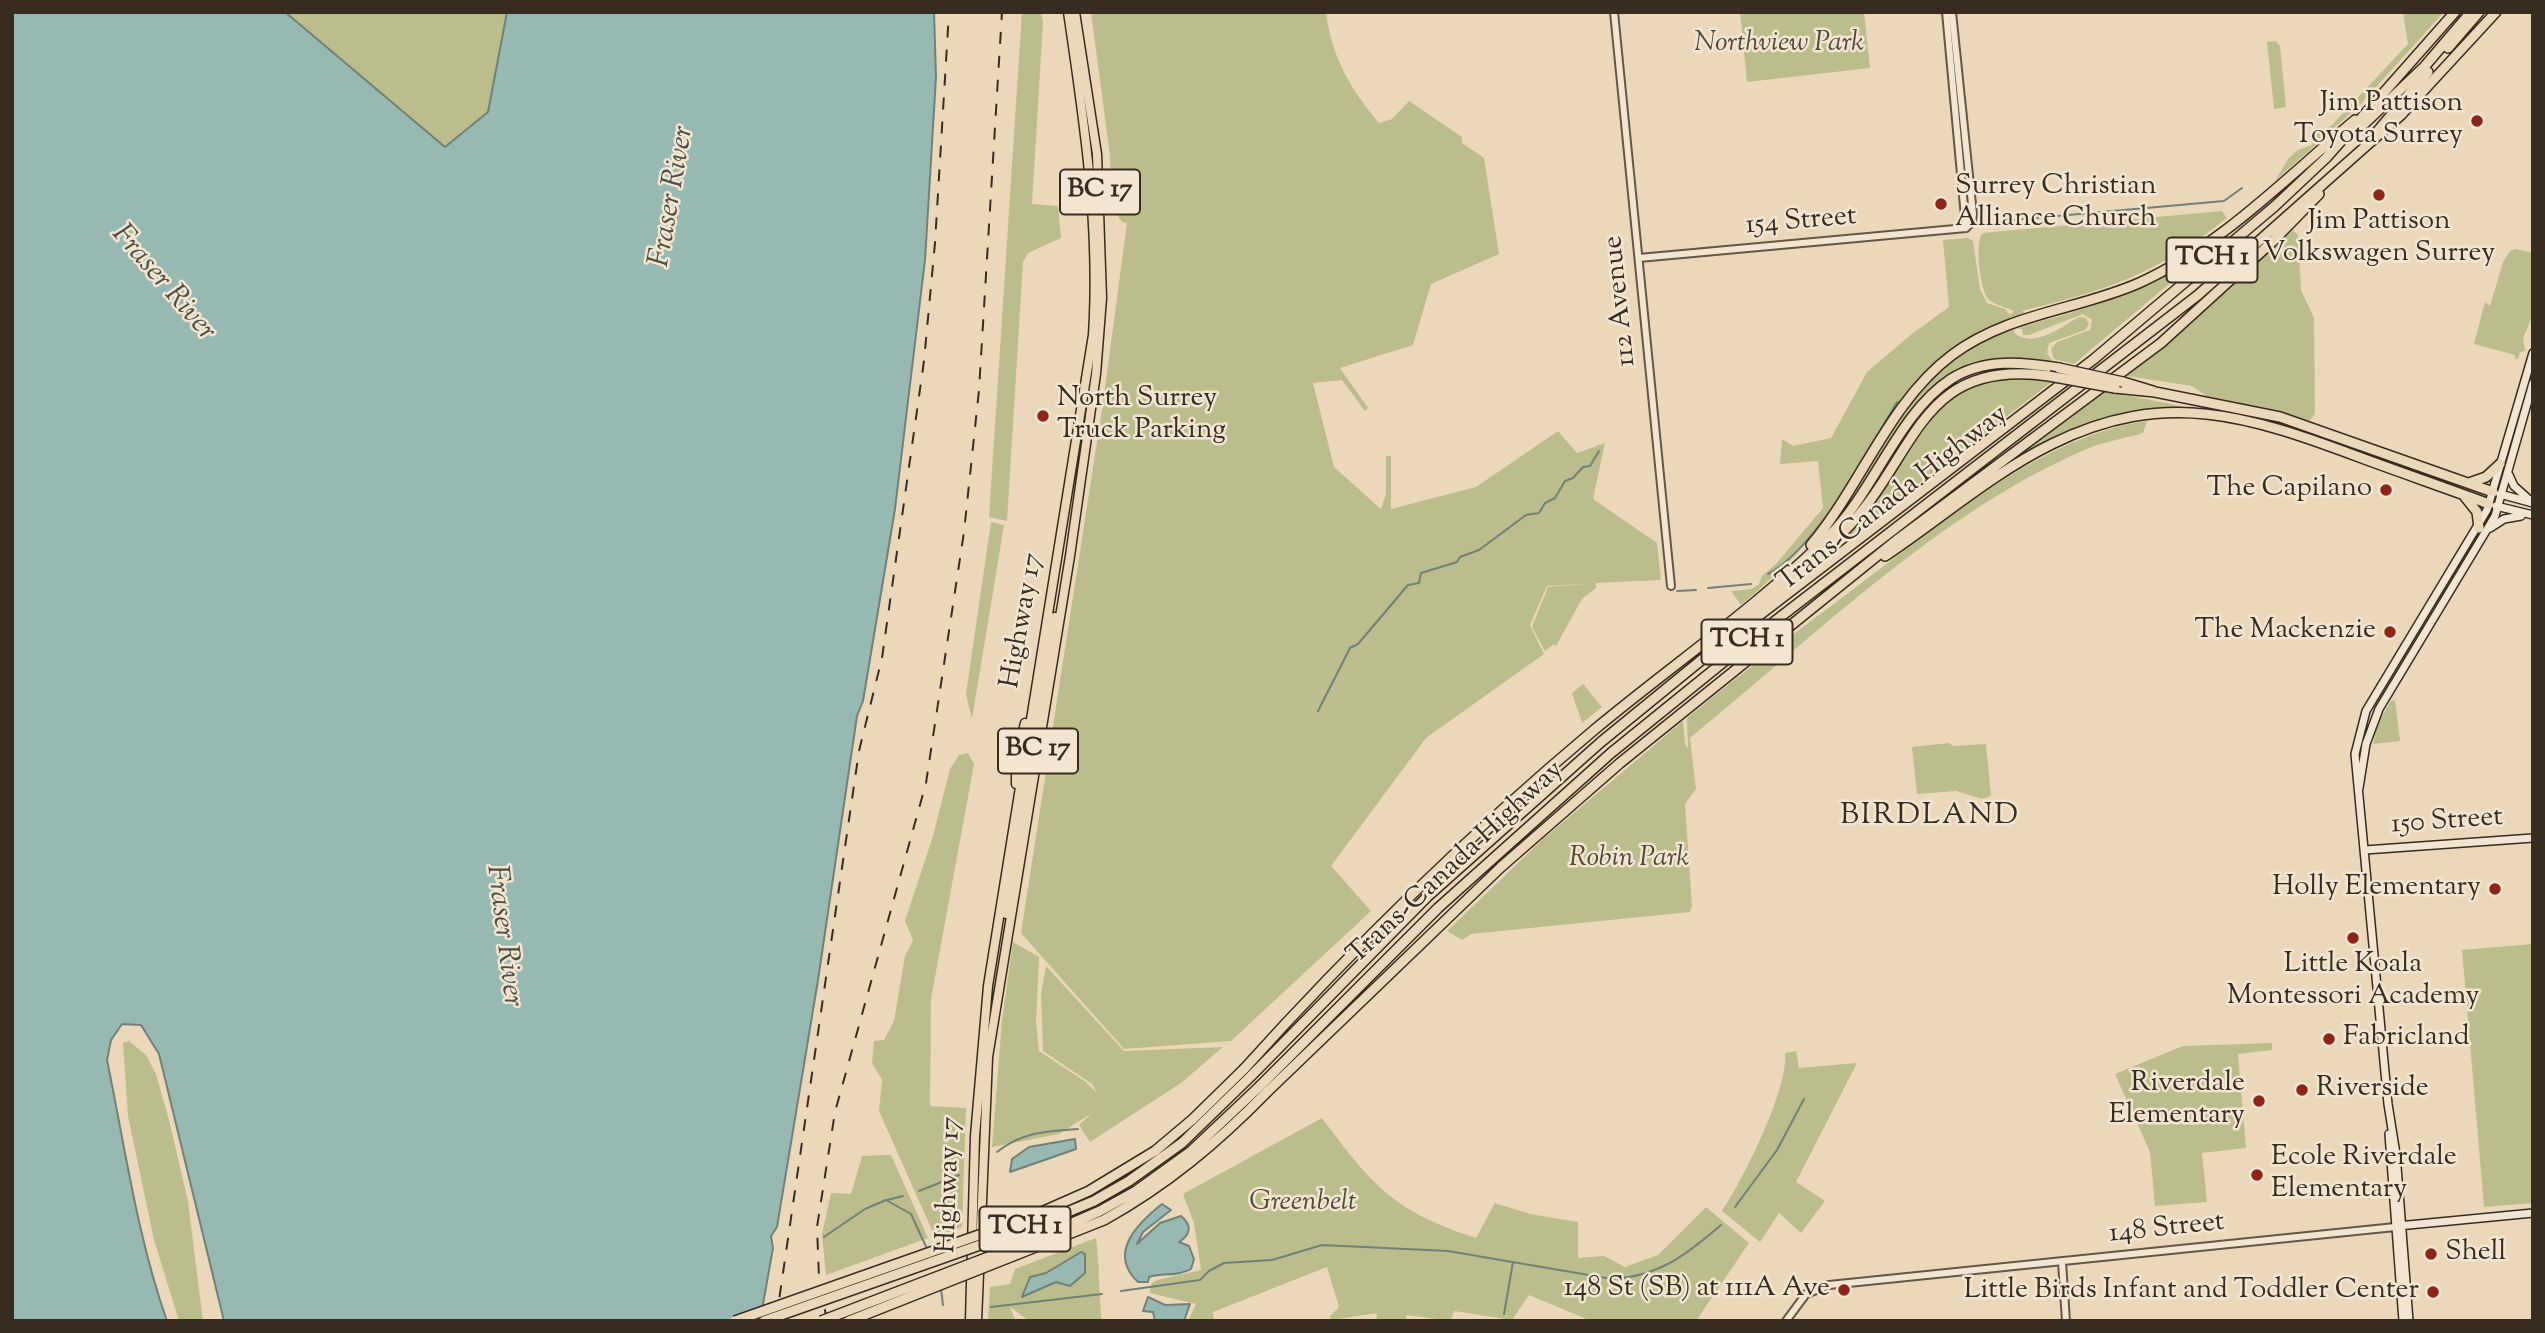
<!DOCTYPE html>
<html>
<head>
<meta charset="utf-8">
<style>
	body { margin:0 }
	#map { position:relative; width:2545px; height:1333px; overflow:hidden; background:#ebd8ba; font-family:"Sorts Mill Goudy",serif }
	canvas { display:block }
	.frame { position:absolute; inset:0; border:14px solid #382c20; pointer-events:none }
</style>
</head>
<body>
<div id="map">
<canvas width="2545" height="1333"></canvas>
<div class="frame"></div>
</div>
<script>
const ctx = document.querySelector('canvas').getContext('2d');
ctx.lineJoin = 'round';
function fillPath(path, color) {
  ctx.fillStyle = color;
  ctx.fill(path, 'evenodd');
}
function stroke(path, color, width, dash) {
  ctx.strokeStyle = color;
  ctx.lineWidth = width;
  ctx.lineCap = dash ? 'butt' : 'round';
  ctx.setLineDash(dash || []);
  ctx.stroke(path);
}
function drawText(font, color, halo, rows, align = 'center') {
  ctx.font = font + ' "Sorts Mill Goudy",serif';
  ctx.lineWidth = 5;
  ctx.setLineDash([]);
  ctx.textBaseline = 'middle';
  ctx.strokeStyle = halo;
  ctx.fillStyle = color;
  for (const [text, x, y, turn = 0] of rows) {
    ctx.save();
    ctx.translate(x, y);
    ctx.rotate((+turn || 0) * Math.PI / 180);
    ctx.textAlign = isNaN(turn) ? turn : align;
    if (halo) ctx.strokeText(text, 0, 0);
    ctx.fillText(text, 0, 0);
    ctx.restore();
  }
}
fillPath(new Path2D(`
	M285 12H507L488 112 445 147Z
	M1022 12H1041L1043 22 1032 204 1058 206 1061 238 1028 253 1023 262 1007 521 989 517Z
	M1091 12H1326C1331 56 1351 90 1379 123L1392 119 1409 101 1462 137V143L1484 158 1499 254 1431 284 1413 345 1340 368 1368 408 1365 411 1342 380 1313 383 1334 467 1381 509 1386 494V456H1391V509L1476 487 1558 431 1577 453 1605 443 1593 499 1657 543 1661 580 1596 583V588L1582 599 1556 646 1554 644 1545 651 1532 627 1548 587 1584 584 1547 586 1530 625 1544 654 1426 738 1331 866 1371 911 1231 1041 1124 1049 1021 933 1103 403 1127 223 1122 222 1112 207 1110 156Z
	M1740 12H1864L1870 68 1747 82Z
	M2403 12H2444L2360 105 2275 181 2288 159 2298 150 2312 145 2314 135 2332 125 2408 44Z
	M2276 41 2280 46 2286 107 2274 109 2267 42Z
	M2222 211 2227 218C2155 275 2110 289 2022 311L2026 314C1912 350 1901 414 1840 501 1812 541 1778 574 1741 605L1731 591 1752 589 1759 584 1762 576 1776 564 1823 508 1818 461 1780 464 1782 439 1793 446 1831 438 1867 372 1913 333 1949 307 1943 240 1968 238 1973 241 1980 289 1987 303 2005 309 2010 315 2014 311C2007 308 1993 304 1988 299 1980 290 1974 240 1983 233Z
	M2293 230 2298 235 2301 290 2314 318 2315 414 2309 421 2208 397 2192 386 2127 376 2198 317Z
	M2226 236 2074 364 2054 359 2051 349 2057 342 2090 330 2092 320 2083 314 2029 335H2023L2022 329H2015L2014 333C2034 349 2061 327 2079 317L2086 318 2089 324 2085 330 2049 343 2047 353 2053 362C1978 349 1934 370 1894 435 1883 453 1873 473 1860 491 1855 498 1847 512 1840 513 1872 466 1898 408 1942 369 1992 325 2054 323 2113 298 2151 281 2191 259 2226 236Z
	M2516 249 2533 253V315L2523 338 2525 351 2520 352 2518 359H2515V355L2474 344 2485 302 2490 306 2503 262 2510 251Z
	M2025 377 2053 381 1833 549 1946 401 1988 380Z
	M2106 391 2185 407C2108 416 2072 425 2003 467Z
	M2147 421 2143 433C2123 439 2101 442 2082 451 1936 515 1813 638 1690 738L1696 789 1685 804 1692 906 1690 912 1471 934 1462 940 1447 931 1543 839 1683 721 1685 744 1688 748 1687 718C1743 672 1801 628 1859 585 1940 524 2045 434 2147 421Z
	M991 522 1004 525 972 719 966 694Z
	M1583 684 1602 707 1582 723 1572 693Z
	M2395 700 2400 741 2373 744 2378 722 2391 701Z
	M1949 743 1953 746 1986 744 1991 796 1982 799 1956 791 1917 794 1912 747Z
	M968 753 974 764 931 999 930 1106 966 1108 962 1227 935 1237 879 1111 882 1080 872 1063 874 1041 884 1040 894 1021 905 956 913 940 905 921 933 836 950 769 959 755Z
	M1013 942 1039 957 1036 1022 1039 1051 1086 1082 1097 1093 1092 1084 1043 1051 1041 994 1046 966 1124 1051 1223 1047 1181 1083 1090 1142 1079 1125 1092 1113 1059 1134 992 1147 1002 1020Z
	M2533 944V1203L2484 1207 2462 950Z
	M129 1041 146 1055 156 1074 169 1120 188 1201 203 1321H179L154 1240 128 1116 123 1043Z
	M2272 1043V1050L2238 1054 2246 1148 2202 1153 2207 1202 2155 1206 2150 1152 2115 1074 2183 1046Z
	M1796 1051 1799 1068 1857 1063 1796 1182 1825 1201 1801 1233 1779 1213 1760 1242 1722 1211C1743 1180 1789 1088 1785 1053Z
	M1322 1118C1373 1186 1393 1211 1476 1238L1495 1203 1530 1214 1578 1222V1258L1604 1256 1625 1267 1658 1255 1706 1207 1749 1243 1696 1321H1591L1529 1295 1512 1320 1454 1311 1451 1321 1407 1315 1405 1321H1376L1377 1313 1333 1320 1329 1317 1339 1307 1327 1267 1213 1312 1214 1321H1188L1196 1304 1150 1293 1151 1284 1157 1280 1201 1270 1194 1223 1183 1194Z
	M891 1155 928 1238 826 1275 822 1234 831 1193 851 1194 862 1156Z
	M1096 1238C1100 1267 1098 1292 1102 1321L1028 1320 1010 1307 1016 1321H988L990 1287 1010 1284 1015 1269Z`), '#bcbd8c');
const water = new Path2D(`
	M12 12H285L445 147 488 112 507 12H934L936 77 925 260 895 509 863 701 857 716 818 980 777 1227 771 1236 773 1248 760 1321H224L159 1054 141 1025 122 1024 111 1040 107 1060C125 1147 137 1236 167 1321H12Z
	M1075 1139 1076 1149 1010 1172 1012 1159 1029 1147Z
	M1162 1204 1171 1210 1143 1232 1137 1244 1160 1223 1181 1216C1193 1226 1190 1235 1179 1242L1189 1246 1194 1259 1191 1269C1177 1277 1164 1272 1149 1277L1148 1282H1138C1107 1253 1138 1223 1162 1204Z
	M1081 1252 1085 1254V1273L1070 1286 1056 1282 1022 1297 1030 1277 1046 1273Z
	M1148 1297 1165 1305 1190 1304 1184 1321H1155L1153 1312 1143 1311Z`);
fillPath(water, '#98b9b2');
stroke(water, '#728178', 2);
stroke(new Path2D(`
	M2001 221 2224 201 2242 188
	M1768 574C1818 547 1867 451 1897 402
	M1708 588 1751 584
	M1677 591 1696 590
	M1318 711 1350 648 1358 644 1408 585 1419 583 1421 573 1457 562 1460 557 1479 550 1526 515 1539 513 1545 503 1555 498 1565 481 1573 478 1583 467 1590 466 1599 451
	M997 1152C1022 1132 1047 1131 1078 1129
	M919 1191 959 1175
	M887 1200 903 1196
	M1735 1207 1777 1150 1804 1099
	M824 1237 865 1209 886 1200 911 1214 928 1251
	M941 1289 943 1305
	M1121 1291 1200 1280 1209 1271 1224 1263 1272 1260 1322 1245 1448 1251 1612 1279C1660 1276 1686 1255 1721 1225
	M991 1307 1102 1294
	M1504 1314 1513 1262`), '#728178', 2);
const tertiary = new Path2D(`
	M1614 12 1671 586
	M1946 12 1966 228
	M1952 12 1973 214 1972 222 1966 228
	M1639 258 1966 228
	M2062 1262 2066 1321
	M1786 1321 1806 1294 1829 1285 2395 1227`);
const secondary = new Path2D(`
	M2509 475 2514 486 2532 502
	M2500 494 2533 503
	M2496 506 2533 515
	M2490 528 2504 519 2521 516
	M2359 788 2366 744 2379 709 2495 516 2533 383
	M2365 850 2533 838
	M2389 1134 2403 1321
	M2398 1226 2533 1213
	M2409 1321 2396 1154 2388 1104 2355 754 2366 711 2487 510 2533 353`);
const trunk = new Path2D(`
	M1008 750 1022 735 1025 723
	M1008 750 1016 764V784
	M1025 753 1033 746 1055 617
	M1006 914 1031 759 1025 753 1008 750
	M970 1321 975 1136 988 986 1093 335C1100 226 1084 120 1068 12
	M977 1321 988 1057 1070 556 1096 374 1102 298 1097 154 1075 12`);
const motorway = new Path2D(`
	M2448 48 2479 12
	M2361 127 2425 66 2471 12
	M2376 133 2428 72
	M2123 382 2153 391
	M2115 388 2155 392 2280 417 2493 492
	M2469 483 2486 477 2500 464
	M2465 497 2477 512 2479 528
	M1811 545C1861 486 1889 402 1952 355 2008 313 2078 310 2139 283 2221 246 2287 177 2355 120
	M1885 556C1940 519 1993 473 2052 444 2165 388 2249 416 2359 457 2402 473 2446 488 2489 504
	M1742 622C1779 591 1817 561 1850 525 1918 451 1921 358 2049 376
	M1244 1069C1353 948 1469 835 1594 730 1672 665 1757 607 1829 536 1875 490 1898 414 1951 379 1984 358 2022 362 2059 368
	M1251 1076 1427 897 1601 742 1710 653 2094 359 2275 206 2326 158 2455 12
	M1260 1086 1438 908 1611 753 1753 638 2198 295 2401 115 2496 12
	M1267 1092 1501 867 1620 763 1898 539 2161 343 2272 242 2319 194`);
stroke(tertiary, '#655746', 10);
stroke(secondary, '#382c20', 10);
stroke(trunk, '#382c20', 11);
stroke(motorway, '#382c20', 12);
stroke(tertiary, '#f2e6d2', 6);
stroke(secondary, '#f2e6d2', 7);
stroke(trunk, '#ebd8ba', 8);
stroke(motorway, '#ebd8ba', 9);
stroke(new Path2D(`
	M776 1321 859 751 882 658 924 361 935 243 949 12
	M827 1321 819 1278 817 1227 835 1112 926 783 964 532 979 390 1002 12`), '#382c20', 2, [12, 12]);
const motorwayBridge = new Path2D(`
	M2059 368 2123 382
	M2049 376 2115 388
	M735 1321 1030 1217 1089 1191 1155 1151 1193 1119 1244 1069
	M764 1321 1034 1226 1094 1201 1129 1181 1182 1143 1251 1076
	M821 1321 1038 1238 1100 1211 1136 1191 1190 1152 1260 1086
	M849 1321 1104 1220C1167 1185 1217 1143 1267 1092`);
stroke(motorwayBridge, '#382c20', 12, []);
stroke(motorwayBridge, '#ebd8ba', 9);
for (const [x, y, r, color] of [
	[2477,121,7,"#8f2418"],
	[2379,195,7,"#8f2418"],
	[1941,204,7,"#8f2418"],
	[1043,416,7,"#8f2418"],
	[2386,490,7,"#8f2418"],
	[2390,632,7,"#8f2418"],
	[2495,889,7,"#8f2418"],
	[2353,938,7,"#8f2418"],
	[2329,1039,7,"#8f2418"],
	[2302,1090,7,"#8f2418"],
	[2259,1101,7,"#8f2418"],
	[2257,1175,7,"#8f2418"],
	[2431,1254,7,"#8f2418"],
	[1844,1290,7,"#8f2418"],
	[2433,1292,7,"#8f2418"]
]) {
  const dot = new Path2D();
  dot.arc(x, y, r, 0, 2 * Math.PI);
  ctx.fillStyle = color;
  ctx.fill(dot);
  stroke(dot, '#f2e6d2', 2.5);
}
for (const [x, y, w] of [
	[1100,192,80],
	[2212,260,91],
	[1747,642,91],
	[1038,751,80],
	[1025,1229,91]
]) {
  const box = new Path2D();
  box.roundRect(x - w / 2, y - 22.5, w, 45, 5);
  ctx.fillStyle = '#f2e6d2';
  ctx.fill(box);
  stroke(box, '#382c20', 2);
}
drawText('bold 26px', '#382c20', null, [
	["BC 17",1100,192],
	["TCH 1",2212,260],
	["TCH 1",1747,642],
	["BC 17",1038,751],
	["TCH 1",1025,1229]
]);
drawText('italic 28px', '#524936', '#f2e6d2', [
	["Northview Park",1779,45],
	["Robin Park",1629,860],
	["Greenbelt",1303,1204]
]);
drawText('28px', '#382c20', '#f2e6d2', [
	["Jim Pattison",2463,105],
	["Toyota Surrey",2463,137],
	["Surrey Christian",1955,188,"left"],
	["Alliance Church",1955,220,"left"],
	["Jim Pattison",2379,223,"center"],
	["Volkswagen Surrey",2379,255,"center"],
	["North Surrey",1057,400,"left"],
	["Truck Parking",1057,432,"left"],
	["The Capilano",2372,490],
	["The Mackenzie",2376,632],
	["Holly Elementary",2481,889],
	["Little Koala",2353,966,"center"],
	["Montessori Academy",2353,998,"center"],
	["Fabricland",2343,1039,"left"],
	["Riverdale",2245,1085],
	["Elementary",2245,1117],
	["Riverside",2316,1090,"left"],
	["Ecole Riverdale",2271,1159,"left"],
	["Elementary",2271,1191,"left"],
	["Shell",2445,1254,"left"],
	["148 St (SB) at 111A Ave",1830,1290],
	["Little Birds Infant and Toddler Center",2419,1292]
], 'right');
drawText('28px', '#382c20', '#f2e6d2', [
	["154 Street",1801,223,-5],
	["112 Avenue",1622,301,-96],
	["Trans-Canada Highway",1894,500,-38],
	["Highway 17",1024,621,-80],
	["150 Street",2447,823,-4],
	["Trans-Canada Highway",1457,864,-43],
	["Highway 17",951,1185,-88],
	["148 Street",2167,1230,-6]
]);
drawText('italic 30px', '#504f44', '#f2e6d2', [
	["Fraser River",674,197,-80],
	["Fraser River",162,284,49],
	["Fraser River",502,936,83]
]);
ctx.letterSpacing = '2px';
drawText('30px', '#382c20', '#f2e6d2', [
	["BIRDLAND",1930,818]
]);
ctx.letterSpacing = '0px';
</script>
</body>
</html>
